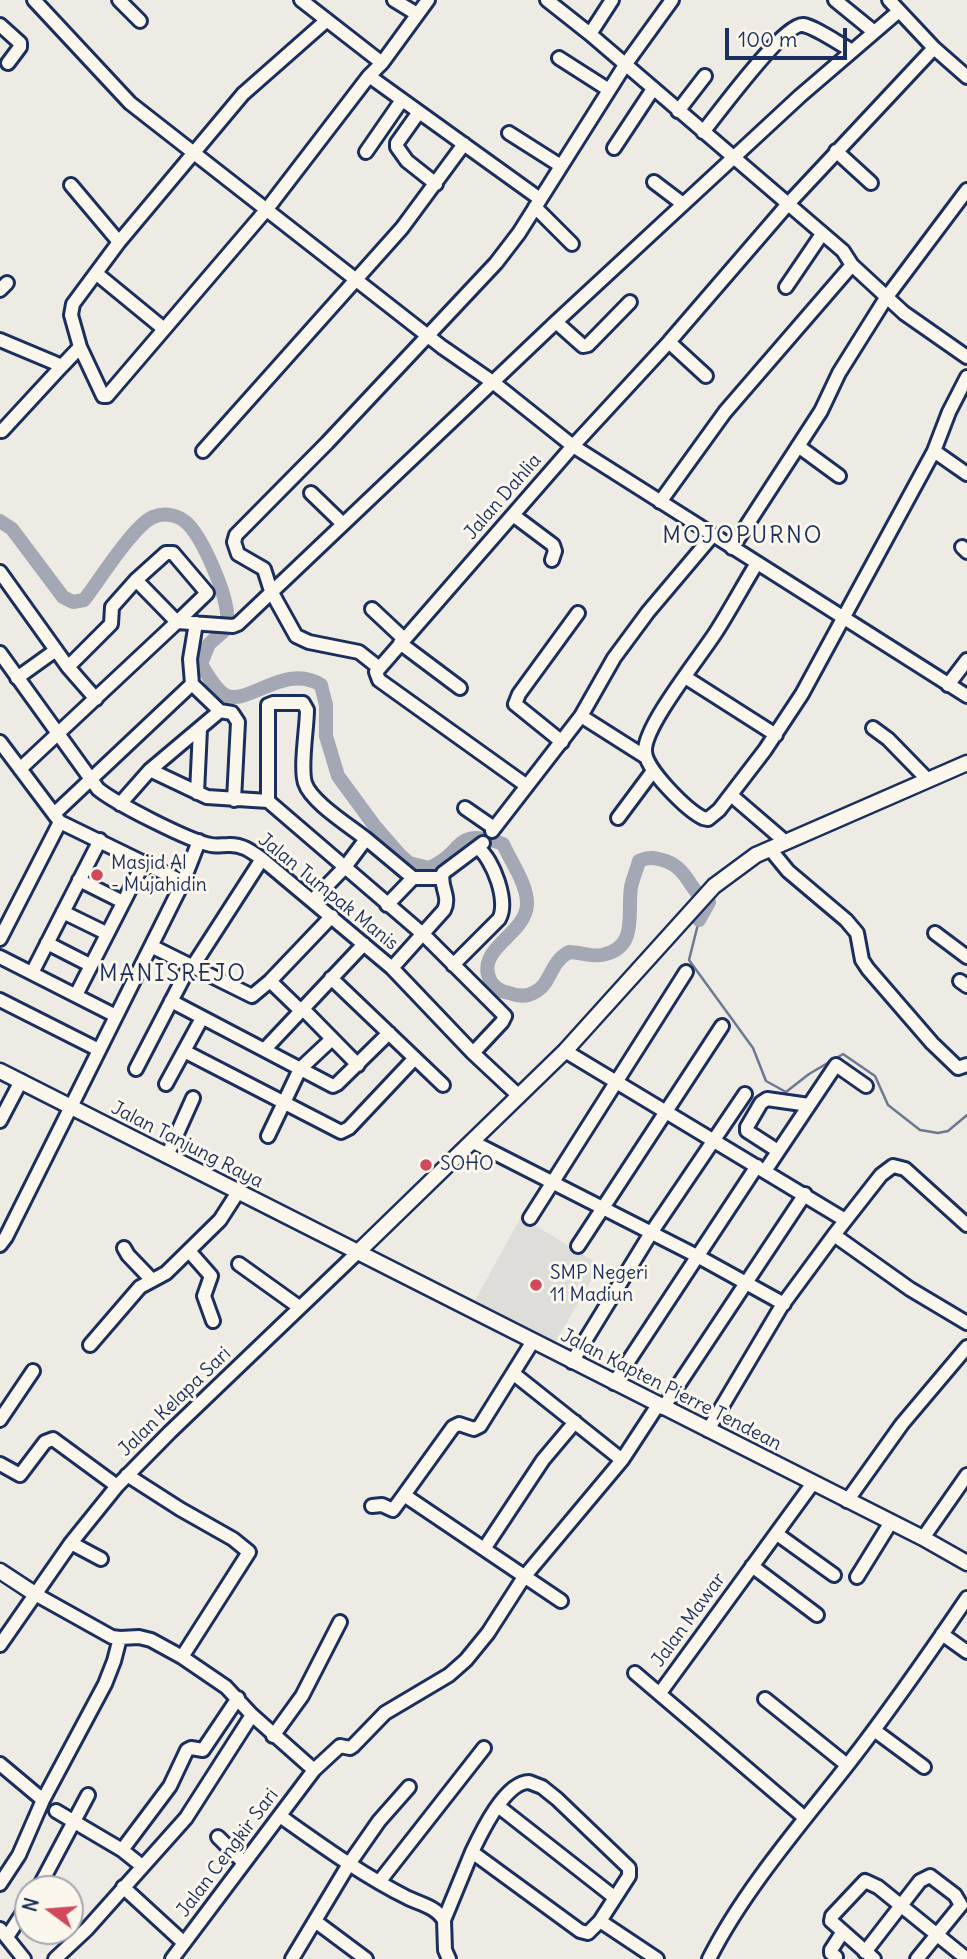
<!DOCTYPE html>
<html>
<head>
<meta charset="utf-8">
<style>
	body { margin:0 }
	#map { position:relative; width:967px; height:1959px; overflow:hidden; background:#eeebe4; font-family:Delius,sans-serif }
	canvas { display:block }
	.north { position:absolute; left:14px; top:1875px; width:70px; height:70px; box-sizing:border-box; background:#fbf7ec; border:2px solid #a1a7b3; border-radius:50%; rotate:286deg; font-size:19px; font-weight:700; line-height:28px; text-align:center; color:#1b2f5e }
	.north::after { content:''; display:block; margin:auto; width:24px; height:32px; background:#d1495b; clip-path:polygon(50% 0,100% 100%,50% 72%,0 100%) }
	.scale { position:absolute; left:725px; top:28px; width:122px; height:32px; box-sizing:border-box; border:4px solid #1b2f5e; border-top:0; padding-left:9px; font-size:21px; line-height:24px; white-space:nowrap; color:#1b2f5e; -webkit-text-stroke:5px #fbf7ec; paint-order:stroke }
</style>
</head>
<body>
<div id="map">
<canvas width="967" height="1959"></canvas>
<div class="north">N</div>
<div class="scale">100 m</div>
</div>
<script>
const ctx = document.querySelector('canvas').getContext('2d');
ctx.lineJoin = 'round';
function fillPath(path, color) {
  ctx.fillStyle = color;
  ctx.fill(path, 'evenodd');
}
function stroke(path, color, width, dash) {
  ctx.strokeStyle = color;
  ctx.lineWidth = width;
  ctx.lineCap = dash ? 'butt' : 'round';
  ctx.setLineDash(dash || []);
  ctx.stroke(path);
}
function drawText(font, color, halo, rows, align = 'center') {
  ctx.font = font + ' Delius,sans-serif';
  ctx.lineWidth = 6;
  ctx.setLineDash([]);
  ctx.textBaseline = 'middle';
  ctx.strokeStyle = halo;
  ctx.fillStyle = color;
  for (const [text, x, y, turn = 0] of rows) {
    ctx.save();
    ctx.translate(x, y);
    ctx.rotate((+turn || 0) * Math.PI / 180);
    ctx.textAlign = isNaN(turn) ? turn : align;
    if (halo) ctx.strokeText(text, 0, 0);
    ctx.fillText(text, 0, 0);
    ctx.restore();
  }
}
fillPath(new Path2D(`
	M521 1217 600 1265 552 1348 473 1304Z`), '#deddda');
stroke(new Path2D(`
	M699 920 689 960 753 1048 766 1081 786 1092 809 1074 843 1054 875 1076 888 1105 920 1130 938 1133 948 1131 967 1115`), '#6d7892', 2.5);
stroke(new Path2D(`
	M0 521 12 529 63 597 73 602 84 600C99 581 133 526 153 517 165 512 179 515 188 524 204 541 225 591 227 613 228 618 226 624 226 629L209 644 201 664C207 674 215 689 225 695 247 707 285 662 321 685L326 705V736L338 776 374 825 400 855 409 863 429 868C465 853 453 826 503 844 511 862 528 885 527 905 525 936 473 949 491 982 495 988 501 992 509 993 517 996 527 997 535 992 552 983 549 963 569 952 580 952 592 957 602 955 639 948 627 913 631 887 633 878 637 869 639 861 649 856 656 858 666 861 690 870 689 893 709 902L699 920`), '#a3a8b4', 14);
const minor = new Path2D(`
	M34 0 130 103 442 347 494 383 573 446 967 696
	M119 0 140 21
	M301 0 382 63 428 0
	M394 0 417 14
	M547 0 590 34 843 251 852 265 904 313 967 357
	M835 0 873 31
	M889 0 934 48 967 77
	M0 25 20 43V47L8 63
	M590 34 612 0
	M559 58 609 90
	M369 76 540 199
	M678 111 705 76
	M419 112 397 143V147L407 161 436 184
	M703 132C717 115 784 23 803 25 816 27 839 44 851 50
	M509 133 561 166
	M614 148 653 89
	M836 151 871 183
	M366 152 402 100
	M654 182 683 204
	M71 185 119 242
	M535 207 572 244
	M97 274 164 329
	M786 287 822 234
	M0 290 7 283
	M556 322 583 346 588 345 630 302
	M0 340 62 366 80 347 71 315 73 304 119 242 243 94 327 20
	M669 342 706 376
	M80 347 103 396H107L267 209 369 76 382 63
	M2 431 62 366
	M798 446 839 476
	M203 451 402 228 464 144
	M934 451 967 474
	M311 493 343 524
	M660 502 725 412 852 265
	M513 515 553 545 555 551 552 560
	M962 547 967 552
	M732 548 821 411 839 373 886 298 967 190
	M757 563C743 586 730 610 716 632 700 657 644 726 645 751 645 769 687 810 703 818L708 819 719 810 765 750 802 694 934 451 949 412 967 377
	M0 572 68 667 96 699
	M372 609 404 639
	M196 623 190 659 192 684 220 711 232 713 238 722 234 800
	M400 643 460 688
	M0 653 98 789C115 803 189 841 211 845 216 846 222 845 228 845 242 844 251 851 262 859L392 968 473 1053 519 1096
	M68 667 111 624 112 607 136 580 166 553H173L207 593 177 622 136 580
	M378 667 359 652 309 642 296 636 271 591 264 569 238 554 234 542 236 535 327 443 496 263 519 233 625 65 672 0
	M685 677 776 735
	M17 678 56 650
	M948 685 967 660
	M581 716 644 756
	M873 728 888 739 928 780
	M0 742 60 822 183 882
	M562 742 515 704 519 694 578 613
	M20 769 177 622 233 626 238 624 556 322 800 96 899 11
	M150 770 207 797 268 801 424 935 505 1016 502 1022 473 1053
	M527 786 379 680 376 672 573 446 669 342 788 204 934 48
	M197 793 200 729
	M731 795 781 838
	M268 801V705L273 703H303L307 710C307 728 300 767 305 783 311 802 350 826 366 839L345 867 313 900
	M120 804 150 770 220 711
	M465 808 494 828
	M54 814 192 684
	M618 818 653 771
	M492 831 581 716 614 658 648 612 713 535
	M365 838 413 878H441
	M770 849 788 871 846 920 857 933 862 960 868 969 932 1043 958 1068 967 1065
	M79 880 123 902
	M387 905 413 878
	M63 912 106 933
	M935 933 967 957
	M0 939 60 822
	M47 943 90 965
	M151 946 252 996 270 981 332 916
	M0 957 116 1016
	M453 965 499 919C509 902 493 859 478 848
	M193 966 262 859
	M392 968 444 910C451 896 439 886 443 873L483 843
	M32 973 100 840
	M331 978 443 1085
	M270 981 300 1010
	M960 981 967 986
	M76 995 144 862
	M0 1000 99 1050
	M171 1001 333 1086 337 1084 389 1033
	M302 1008 358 1065
	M265 1049 364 944
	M184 1051 341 1132 349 1128 415 1058
	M565 1051 845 1220
	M136 1069 190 965
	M166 1084 202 1018
	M0 1121 21 1081
	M268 1136 300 1069 332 1039
	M473 1142 699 1257 784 1304
	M778 1151 747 1131V1127L761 1103 767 1099 809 1105
	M167 1156 193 1098
	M765 1171 836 1065 866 1086
	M530 1218 686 972
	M967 1225 905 1169 893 1166 881 1175 834 1235 910 1289 967 1323
	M0 1245 6 1237 183 882 199 841
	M578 1246 722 1026
	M124 1248 128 1255 151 1279
	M189 1251 211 1276 204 1296 213 1321
	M239 1264 299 1307
	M533 1341 480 1426 474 1429 459 1424 453 1427 404 1495 561 1601
	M90 1345 140 1287 166 1273 220 1220 238 1192
	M572 1362 651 1233 745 1094
	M514 1374 622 1460
	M614 1383 757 1166
	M663 1408 805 1194
	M0 1420 33 1371
	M708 1430 781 1307 834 1235
	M0 1464 20 1475 45 1442 53 1439 117 1486
	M127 1475 180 1509 233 1539 249 1552 182 1657
	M847 1501 902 1424 967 1347
	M372 1506 382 1505 393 1510 404 1495
	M777 1534 834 1575
	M923 1538 967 1475
	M71 1543 101 1559
	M484 1549 543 1460 575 1422
	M752 1566 817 1615
	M857 1577 891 1522
	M35 1594 112 1637 120 1638 139 1637 151 1640 182 1657 226 1687 252 1715 314 1770
	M942 1634 967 1652
	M0 1645 71 1543 117 1486 170 1432 358 1252
	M635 1673 805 1818
	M660 1693 813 1483
	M765 1699 847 1765
	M874 1730 924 1767
	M273 1736 302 1696 340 1622
	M0 1764 43 1800
	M498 1806 614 1897
	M56 1811 122 1850 142 1866
	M280 1816C321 1845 362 1875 408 1898 421 1904 436 1907 444 1920
	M218 1837 243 1862
	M122 1850 170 1786 187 1750 191 1748 203 1750 238 1698
	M379 1882 484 1748
	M0 1884 19 1855 43 1800 105 1684 114 1661 120 1638
	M123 1887 184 1943
	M38 1889 88 1795
	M315 1921 366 1959
	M600 1921 629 1876V1868L557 1799 542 1787 529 1782C505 1782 481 1833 472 1852L580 1931 588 1933 600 1921 657 1959
	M0 1929 24 1959
	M7 1937 28 1905
	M865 1952 920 1881 930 1876 955 1895 961 1905 917 1959
	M836 1957 831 1953V1950L842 1933
	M55 1959 87 1929 186 1818 252 1715
	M172 1959 314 1770 340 1746 350 1748 353 1746 385 1713 449 1675 466 1660 488 1633 524 1577 622 1460 658 1405
	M292 1959 349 1864 379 1821 409 1787
	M449 1959 445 1950 444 1920 472 1852
	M709 1959C743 1891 802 1823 849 1763 890 1710 929 1654 967 1598
	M874 1959 831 1921 832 1916 865 1881 878 1887 967 1959`);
const major = new Path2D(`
	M0 1071 923 1538 967 1563
	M358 1252 565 1051 714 886 756 855 967 763
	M0 1571 35 1594`);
stroke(minor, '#1b2f5e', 18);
stroke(major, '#1b2f5e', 19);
stroke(minor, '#fbf7ec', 12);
stroke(major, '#fbf7ec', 14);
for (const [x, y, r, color] of [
	[97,875,7,"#d1495b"],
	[426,1165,7,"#d1495b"],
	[536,1285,7,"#d1495b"]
]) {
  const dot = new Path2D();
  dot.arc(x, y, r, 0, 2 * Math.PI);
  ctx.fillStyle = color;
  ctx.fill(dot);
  stroke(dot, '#fbf7ec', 2.5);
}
drawText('19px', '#1b2f5e', '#fbf7ec', [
	["Jalan Dahlia",503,497,-49],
	["Jalan Tumpak Manis",328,892,39],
	["Jalan Tanjung Raya",187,1145,27],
	["Jalan Kapten Pierre Tendean",671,1390,27],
	["Jalan Kelapa Sari",175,1402,-44],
	["Jalan Mawar",689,1620,-54],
	["Jalan Cengkir Sari",228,1853,-53]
]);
drawText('19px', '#1b2f5e', '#fbf7ec', [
	["Masjid Al",111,864],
	["- Mujahidin",111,886],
	["SOHO",440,1165],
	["SMP Negeri",550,1274],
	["11 Madiun",550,1296]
], 'left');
ctx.letterSpacing = '2px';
drawText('23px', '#1b2f5e', '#fbf7ec', [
	["MOJOPURNO",743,536],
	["MANISREJO",173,974]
]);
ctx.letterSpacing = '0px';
</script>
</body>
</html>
